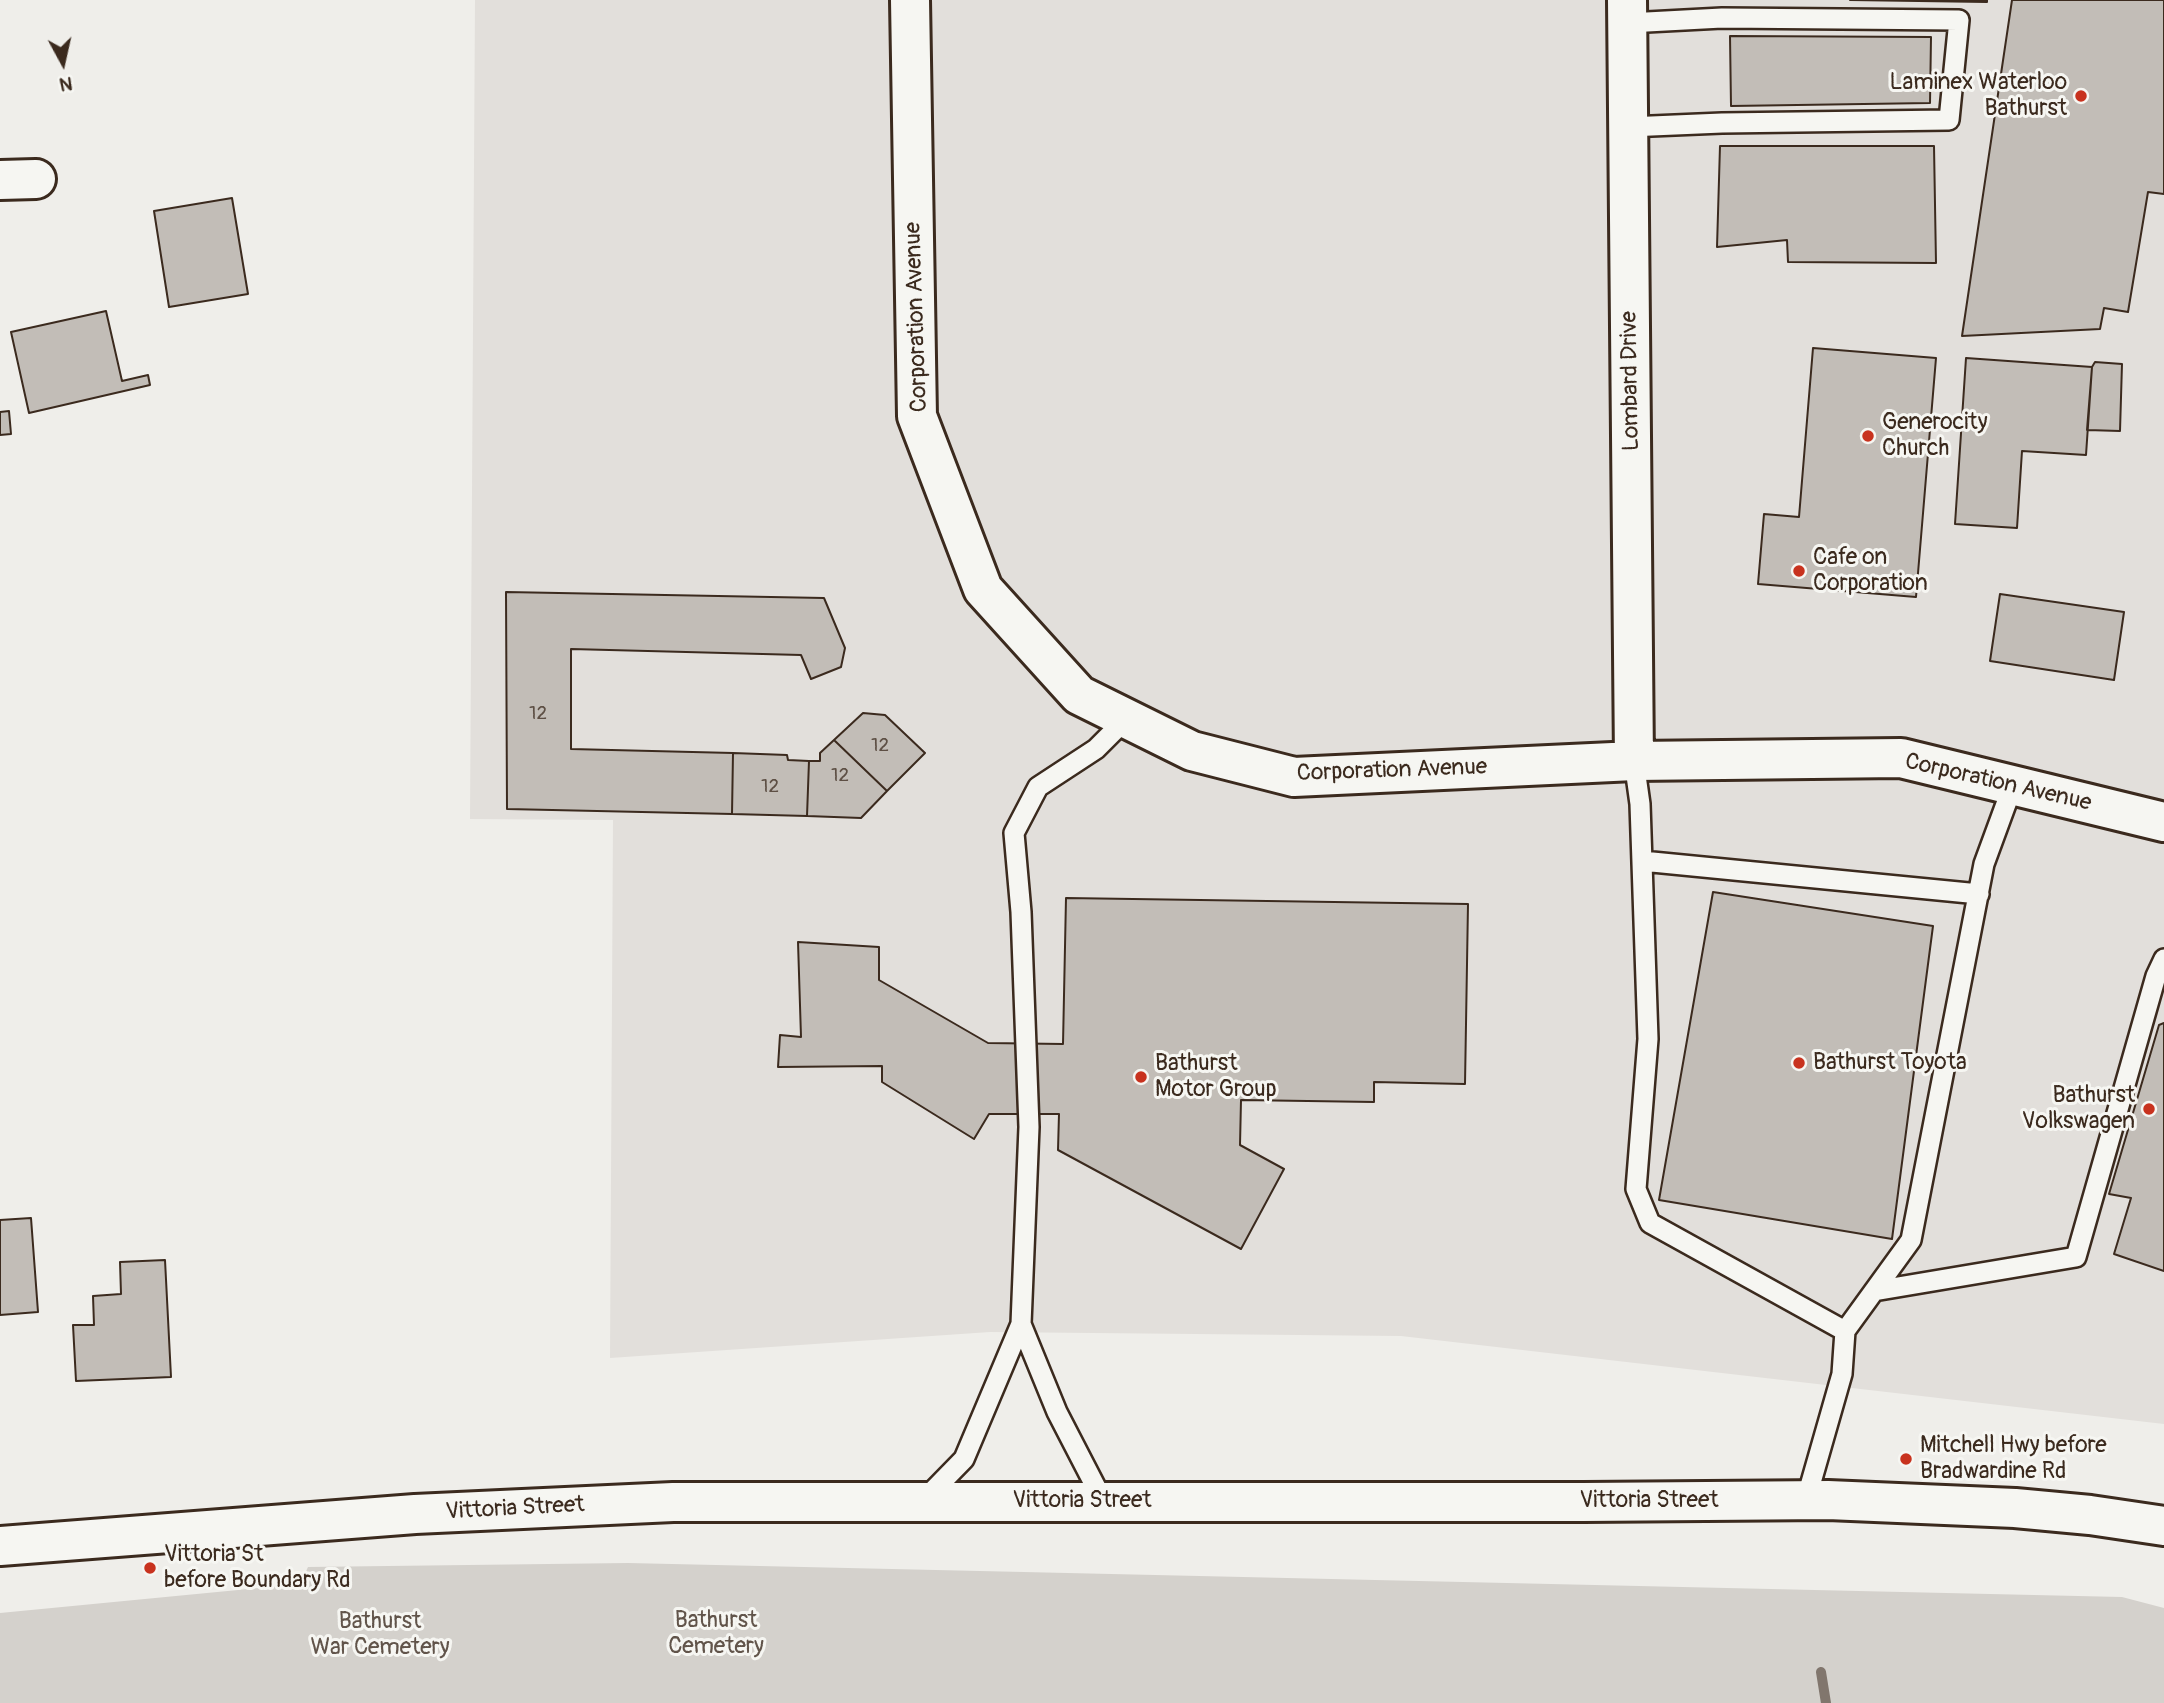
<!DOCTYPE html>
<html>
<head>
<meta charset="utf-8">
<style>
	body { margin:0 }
	#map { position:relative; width:2164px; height:1703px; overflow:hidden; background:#efeeea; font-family:Pangolin,sans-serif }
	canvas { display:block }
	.north { position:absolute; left:28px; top:28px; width:70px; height:70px; -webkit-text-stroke:5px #f6f6f2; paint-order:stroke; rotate:172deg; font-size:19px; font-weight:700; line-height:28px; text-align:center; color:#3b2a1e }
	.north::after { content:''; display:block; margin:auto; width:24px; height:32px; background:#3b2a1e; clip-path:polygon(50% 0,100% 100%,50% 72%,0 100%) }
</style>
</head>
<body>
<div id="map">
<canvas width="2164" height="1703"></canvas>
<div class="north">N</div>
</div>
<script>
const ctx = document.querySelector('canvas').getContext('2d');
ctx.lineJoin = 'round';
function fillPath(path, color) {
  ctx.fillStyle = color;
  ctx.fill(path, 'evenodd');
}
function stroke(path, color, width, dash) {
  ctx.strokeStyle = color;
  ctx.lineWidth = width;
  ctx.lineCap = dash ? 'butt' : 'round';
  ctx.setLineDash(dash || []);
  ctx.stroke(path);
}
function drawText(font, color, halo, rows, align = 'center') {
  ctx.font = font + ' Pangolin,sans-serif';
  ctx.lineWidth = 6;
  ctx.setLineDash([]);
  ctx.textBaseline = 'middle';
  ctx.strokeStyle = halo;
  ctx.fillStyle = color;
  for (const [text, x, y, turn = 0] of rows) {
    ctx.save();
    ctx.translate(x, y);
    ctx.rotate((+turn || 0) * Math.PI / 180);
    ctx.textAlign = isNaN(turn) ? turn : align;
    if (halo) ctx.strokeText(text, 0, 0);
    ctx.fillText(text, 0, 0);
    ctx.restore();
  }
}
fillPath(new Path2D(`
	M475 0H2164V1424L1401 1336 990 1332 610 1358 613 820 470 819Z`), '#e2dfdb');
fillPath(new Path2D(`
	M628 1563 2122 1597 2164 1608V1703H0V1613L300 1584 308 1567Z`), '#d4d1cc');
stroke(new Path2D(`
	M1821 1672 1826 1703`), '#81766d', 10);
const building = new Path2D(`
	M1850 0H1987V2Z
	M2012 0H2164V194L2148 192 2128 312 2104 308 2100 329 1962 336Z
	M1730 36 1931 37 1930 103 1731 106Z
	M1720 146H1934L1936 263 1788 262 1787 240 1717 247Z
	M232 198 248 294 169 307 154 211Z
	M106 311 122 381 148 375 150 385 29 413 11 332Z
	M1813 348 1936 358 1916 597 1758 584 1764 514 1799 517Z
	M1966 358 2092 367 2086 455 2022 451 2017 528 1955 524Z
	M2095 362 2122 364 2120 431 2087 430 2092 367Z
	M9 411 11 434 0 435V412Z
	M506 592 824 598 845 648 841 667 811 679 801 655 571 649V749L733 753 732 814 507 809Z
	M2000 594 2124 612 2114 680 1990 661Z
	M863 713 885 715 925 753 887 791 834 740Z
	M834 740 887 791 861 818 807 816 809 761H820V753Z
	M733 753 787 755 788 760 809 761 807 816 732 814Z
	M1713 892 1933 926 1892 1239 1659 1200Z
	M1066 898 1468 904 1465 1084 1374 1082V1102L1241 1100 1240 1145 1284 1169 1241 1249 1058 1150 1059 1114H989L974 1139 882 1082V1066L778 1067 780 1035 801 1037 798 942 879 947V980L988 1043 1063 1044Z
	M2164 1023V1271L2114 1254 2131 1198 2109 1194 2159 1025Z
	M31 1218 38 1312 0 1315V1220Z
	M165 1260 171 1377 76 1381 73 1325H94L93 1296 121 1294 120 1262Z`);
fillPath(building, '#c2bdb7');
stroke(building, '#3b2a1e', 2);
const lane = new Path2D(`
	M1628 23 1722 18 1959 20 1949 120 1722 123 1628 127
	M1634 761 1640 804 1648 1039 1636 1189 1650 1223 1845 1331 1842 1374 1806 1500
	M1642 861 1979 894
	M1874 1291 2076 1257 2156 976 2164 959
	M1021 1324 1057 1412 1103 1501
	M1845 1331 1911 1240 1984 864 2013 785
	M924 1500 964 1459 1021 1324 1029 1127 1021 912 1014 833 1038 787 1096 749 1127 718`);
const street = new Path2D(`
	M910 0 917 416 983 589 1079 695 1192 751 1294 777 1634 761 1901 758 2164 822
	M1627 0 1634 761
	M0 180 36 179`);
const highway = new Path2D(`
	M0 1546 415 1514 673 1502H1584L1828 1500 2015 1508 2090 1515 2164 1526`);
stroke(lane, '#3b2a1e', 24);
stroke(street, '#3b2a1e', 44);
stroke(highway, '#3b2a1e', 44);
stroke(lane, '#f6f6f2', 19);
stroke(street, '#f6f6f2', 38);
stroke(highway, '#f6f6f2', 38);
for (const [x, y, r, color] of [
	[2081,96,7,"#c8321e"],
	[1868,436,7,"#c8321e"],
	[1799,571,7,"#c8321e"],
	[1799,1063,7,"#c8321e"],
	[1141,1077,7,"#c8321e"],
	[2149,1109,7,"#c8321e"],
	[1906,1459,7,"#c8321e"],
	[150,1568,7,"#c8321e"]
]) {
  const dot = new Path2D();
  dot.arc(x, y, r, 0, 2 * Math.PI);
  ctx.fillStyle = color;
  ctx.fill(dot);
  stroke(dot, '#f6f6f2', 2.5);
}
drawText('19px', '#5d4f44', null, [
	["12",538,714],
	["12",880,746],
	["12",840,776],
	["12",770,787]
]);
drawText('23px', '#3b2a1e', '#f6f6f2', [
	["Laminex Waterloo",2067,83,"right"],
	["Bathurst",2067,109,"right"],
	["Generocity",1882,423],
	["Church",1882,449],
	["Cafe on",1813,558],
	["Corporation",1813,584],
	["Bathurst Toyota",1813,1063],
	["Bathurst",1155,1064],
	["Motor Group",1155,1090],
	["Bathurst",2135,1096,"right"],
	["Volkswagen",2135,1122,"right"],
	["Mitchell Hwy before",1920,1446],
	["Bradwardine Rd",1920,1472],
	["Vittoria St",164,1555],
	["before Boundary Rd",164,1581]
], 'left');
drawText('23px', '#3b2a1e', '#f6f6f2', [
	["Corporation Avenue",917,317,-92],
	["Lombard Drive",1631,381,-91],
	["Corporation Avenue",1392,771,-2],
	["Corporation Avenue",1998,783,13],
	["Vittoria Street",1082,1501],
	["Vittoria Street",1649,1501],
	["Vittoria Street",515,1509,-3]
]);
drawText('23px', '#61544a', '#f6f6f2', [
	["Bathurst",716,1621],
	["Cemetery",716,1647],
	["Bathurst",380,1622],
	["War Cemetery",380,1648]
]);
</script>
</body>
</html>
